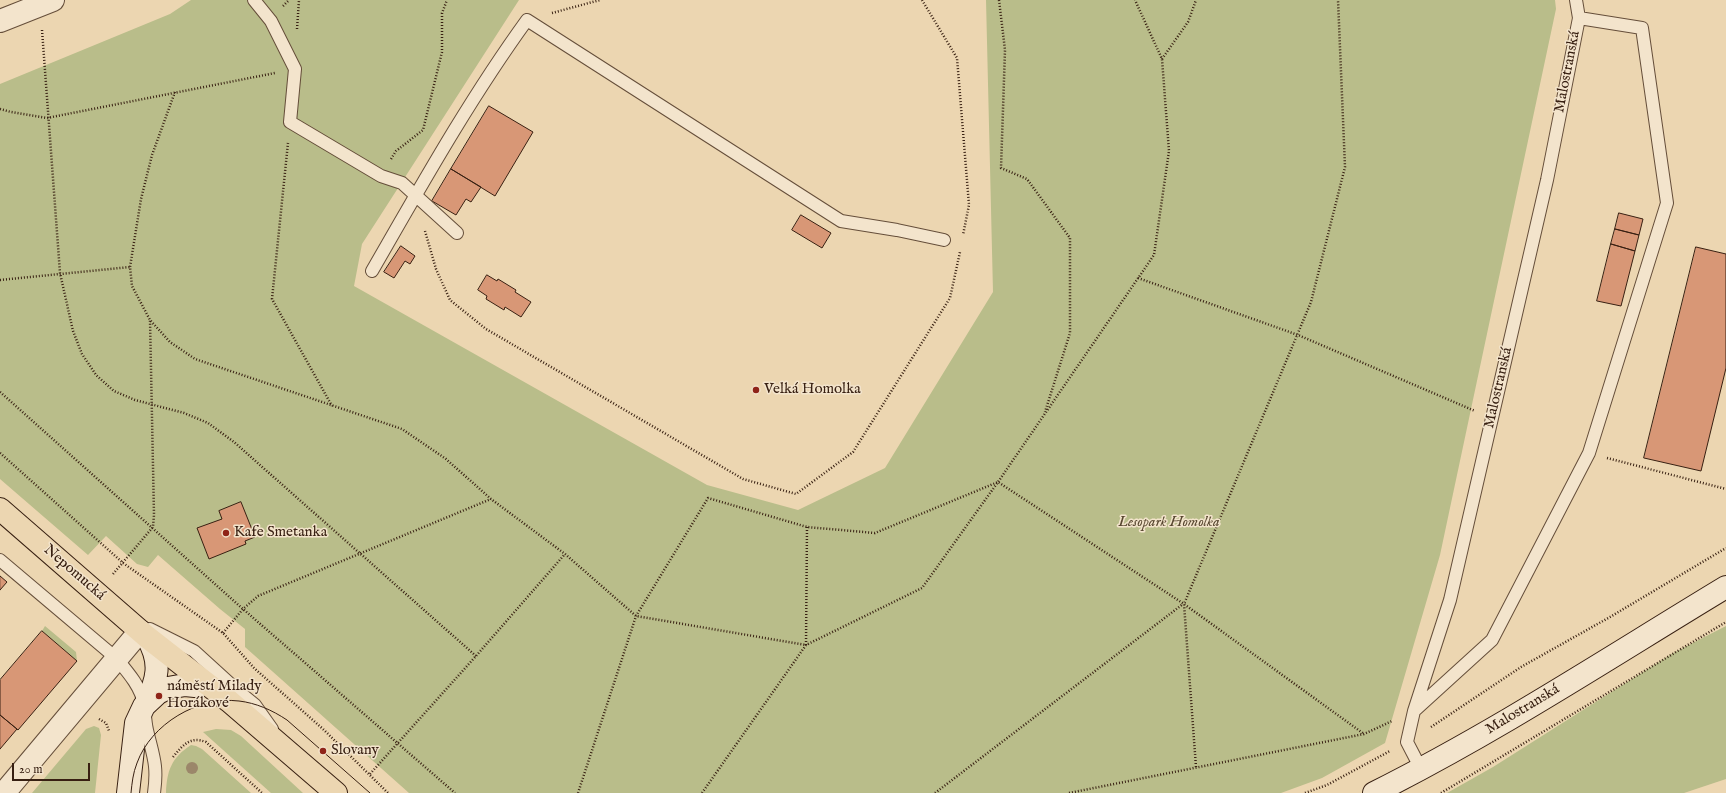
<!DOCTYPE html>
<html>
<head>
<meta charset="utf-8">
<style>
	body { margin:0 }
	#map { position:relative; width:1726px; height:793px; overflow:hidden; background:#ecd6b1; font-family:"IM FELL English",serif }
	canvas { display:block }
	.scale { position:absolute; left:12px; top:763px; width:78px; height:18px; box-sizing:border-box; border:2px solid #382012; border-top:0; padding-left:5px; font-size:12px; line-height:14px; white-space:nowrap; color:#382012; -webkit-text-stroke:3px #f3e4cc; paint-order:stroke }
</style>
</head>
<body>
<div id="map">
<canvas width="1726" height="793"></canvas>
<div class="scale">20 m</div>
</div>
<script>
const ctx = document.querySelector('canvas').getContext('2d');
ctx.lineJoin = 'round';
function fillPath(path, color) {
  ctx.fillStyle = color;
  ctx.fill(path, 'evenodd');
}
function stroke(path, color, width, dash) {
  ctx.strokeStyle = color;
  ctx.lineWidth = width;
  ctx.lineCap = dash ? 'butt' : 'round';
  ctx.setLineDash(dash || []);
  ctx.stroke(path);
}
function drawText(font, color, halo, rows, align = 'center') {
  ctx.font = font + ' "IM FELL English",serif';
  ctx.lineWidth = 3;
  ctx.setLineDash([]);
  ctx.textBaseline = 'middle';
  ctx.strokeStyle = halo;
  ctx.fillStyle = color;
  for (const [text, x, y, turn = 0] of rows) {
    ctx.save();
    ctx.translate(x, y);
    ctx.rotate((+turn || 0) * Math.PI / 180);
    ctx.textAlign = isNaN(turn) ? turn : align;
    if (halo) ctx.strokeText(text, 0, 0);
    ctx.fillText(text, 0, 0);
    ctx.restore();
  }
}
fillPath(new Path2D(`
	M191 0H519L362 244 354 286 707 485 798 510 885 468 993 292 986 0H1555L1556 9 1440 555 1385 743 1322 778 1281 793H409L245 647V629L220 609 158 555 148 567 137 564 106 536 88 555 0 479V84L170 14Z
	M45 626 76 652 77 661 42 631Z
	M1726 626V779L1684 793H1447L1493 767 1673 653Z
	M94 726 99 728 101 735 95 793H32L86 729Z
	M216 729 231 730 241 736 303 793H271L203 732Z
	M191 745 196 746 202 749 251 793H166C167 771 171 758 191 745Z`), '#b9bd8a');
const building = new Path2D(`
	M489 106 533 132 495 196 451 169Z
	M451 169 481 187 471 202 466 199 456 215 432 201Z
	M1619 213 1643 219 1639 235 1615 229Z
	M801 215 831 233 822 248 792 230Z
	M1615 229 1639 235 1635 251 1611 244Z
	M1611 244 1635 251 1621 306 1597 301Z
	M401 246 415 256 410 264 405 261 394 278 384 272Z
	M1696 247 1726 254V368L1701 471 1644 458Z
	M487 275 497 281 498 279 516 290 515 292 531 302 521 317 505 307 504 310 486 299 487 296 478 290Z
	M241 502 255 537 245 541 246 544 209 559 197 528 222 519 219 511Z
	M0 576 7 582 0 590Z
	M42 631 77 661 18 730 0 715V680Z
	M0 715 17 729 0 749Z`);
fillPath(building, '#d89776');
stroke(building, '#382012', 1);
const service = new Path2D(`
	M254 0 271 21 295 69 290 122 381 176 402 183 457 233
	M372 271C421 186 469 100 527 20L841 221 897 230 944 240
	M0 560 116 658C127 671 142 688 144 705 145 714 145 721 147 730 153 756 158 765 154 793
	M150 629 194 651 239 692 255 705 272 729
	M1414 711 1492 640 1589 453 1667 203 1642 28 1579 18
	M1421 769 1407 742 1414 711 1450 600 1547 180 1579 18 1576 0`);
const minor = new Path2D(`
	M0 21 53 0
	M4 793 140 631`);
const secondary = new Path2D(`
	M145 705C158 680 162 662 147 637
	M128 793 136 723 144 706 158 693 168 688 185 685 195 686 207 684
	M1374 793C1496 732 1610 657 1726 587`);
const primary = new Path2D(`
	M0 509 147 637 229 701 336 793`);
stroke(service, '#654e3a', 14);
stroke(minor, '#654e3a', 24);
stroke(secondary, '#382012', 24);
stroke(primary, '#382012', 24);
stroke(new Path2D(`
	M922 0 957 58 969 205 963 235
	M999 0 1005 50 1001 168 1027 179 1070 238V333L1045 412
	M283 6 289 0
	M552 13 600 0
	M297 29 299 0
	M42 30 60 273 73 331 82 354 96 375 114 391 135 400 184 413 208 423 234 442 476 656
	M1162 59 1188 22 1196 0
	M175 92 152 155 141 199 130 267 132 286 150 320 170 342 195 359 402 429 446 459 491 499 565 554 636 616 806 645
	M0 109 11 112 47 118 275 73
	M288 143 272 299 332 406
	M391 159 396 151 423 130 442 52V13L447 0
	M425 231 436 269 450 300 486 329 743 479 796 494 853 452 950 298 960 252
	M1138 278 1298 335 1475 411
	M0 280 130 267
	M0 392 243 609 455 793
	M0 453 123 563 223 633 254 668 323 729 388 793
	M1607 458 1726 489
	M113 574 153 527 154 515 150 320
	M223 633 243 609 258 596 491 499
	M806 645 807 527
	M99 719 106 723 109 731
	M1431 727 1521 667 1610 617 1726 548
	M173 757C183 745 190 736 206 742L262 793
	M1196 767 1184 604 1311 302 1345 167 1338 0
	M370 774 476 656 565 554
	M578 793 636 616 708 498 807 527 875 533 998 482 1184 604 1364 734
	M702 793 806 645 922 588 998 482 1154 255 1169 151 1162 59 1135 0
	M935 793 1183 604
	M1069 793 1364 734 1392 721
	M1305 793 1327 785 1390 751
	M1441 793 1726 622`), '#382012', 2.5, [1, 2]);
stroke(service, '#f3e4cc', 12);
stroke(minor, '#f3e4cc', 22);
stroke(secondary, '#f3e4cc', 22);
stroke(primary, '#ecd6b1', 22);
stroke(new Path2D(`
	M131 793C132 783 133 773 137 763 151 724 198 696 239 701 256 703 272 710 287 720L370 793`), '#382012', 1);
ctx.fillStyle = '#9b876a';
for (const [x, y] of [
	[192,768]
]) {
  ctx.beginPath();
  ctx.arc(x, y, 6, 0, 2 * Math.PI);
  ctx.fill();
}
for (const [x, y, r, color] of [
	[756,390,4,"#8f2418"],
	[226,533,4,"#8f2418"],
	[159,696,4,"#8f2418"],
	[323,751,4,"#8f2418"]
]) {
  const dot = new Path2D();
  dot.arc(x, y, r, 0, 2 * Math.PI);
  ctx.fillStyle = color;
  ctx.fill(dot);
  stroke(dot, '#f3e4cc', 1.5);
}
drawText('15px', '#382012', '#f3e4cc', [
	["Malostranská",1568,72,-79],
	["Malostranská",1499,388,-77],
	["Nepomucká",74,573,41],
	["Malostranská",1523,710,-31]
]);
drawText('15px', '#382012', '#f3e4cc', [
	["Velká Homolka",764,390],
	["Kafe Smetanka",234,533],
	["náměstí Milady",167,687],
	["Horákové",167,704],
	["Slovany",331,751]
], 'left');
drawText('italic 15px', '#584730', '#f3e4cc', [
	["Lesopark Homolka",1169,523]
]);
</script>
</body>
</html>
